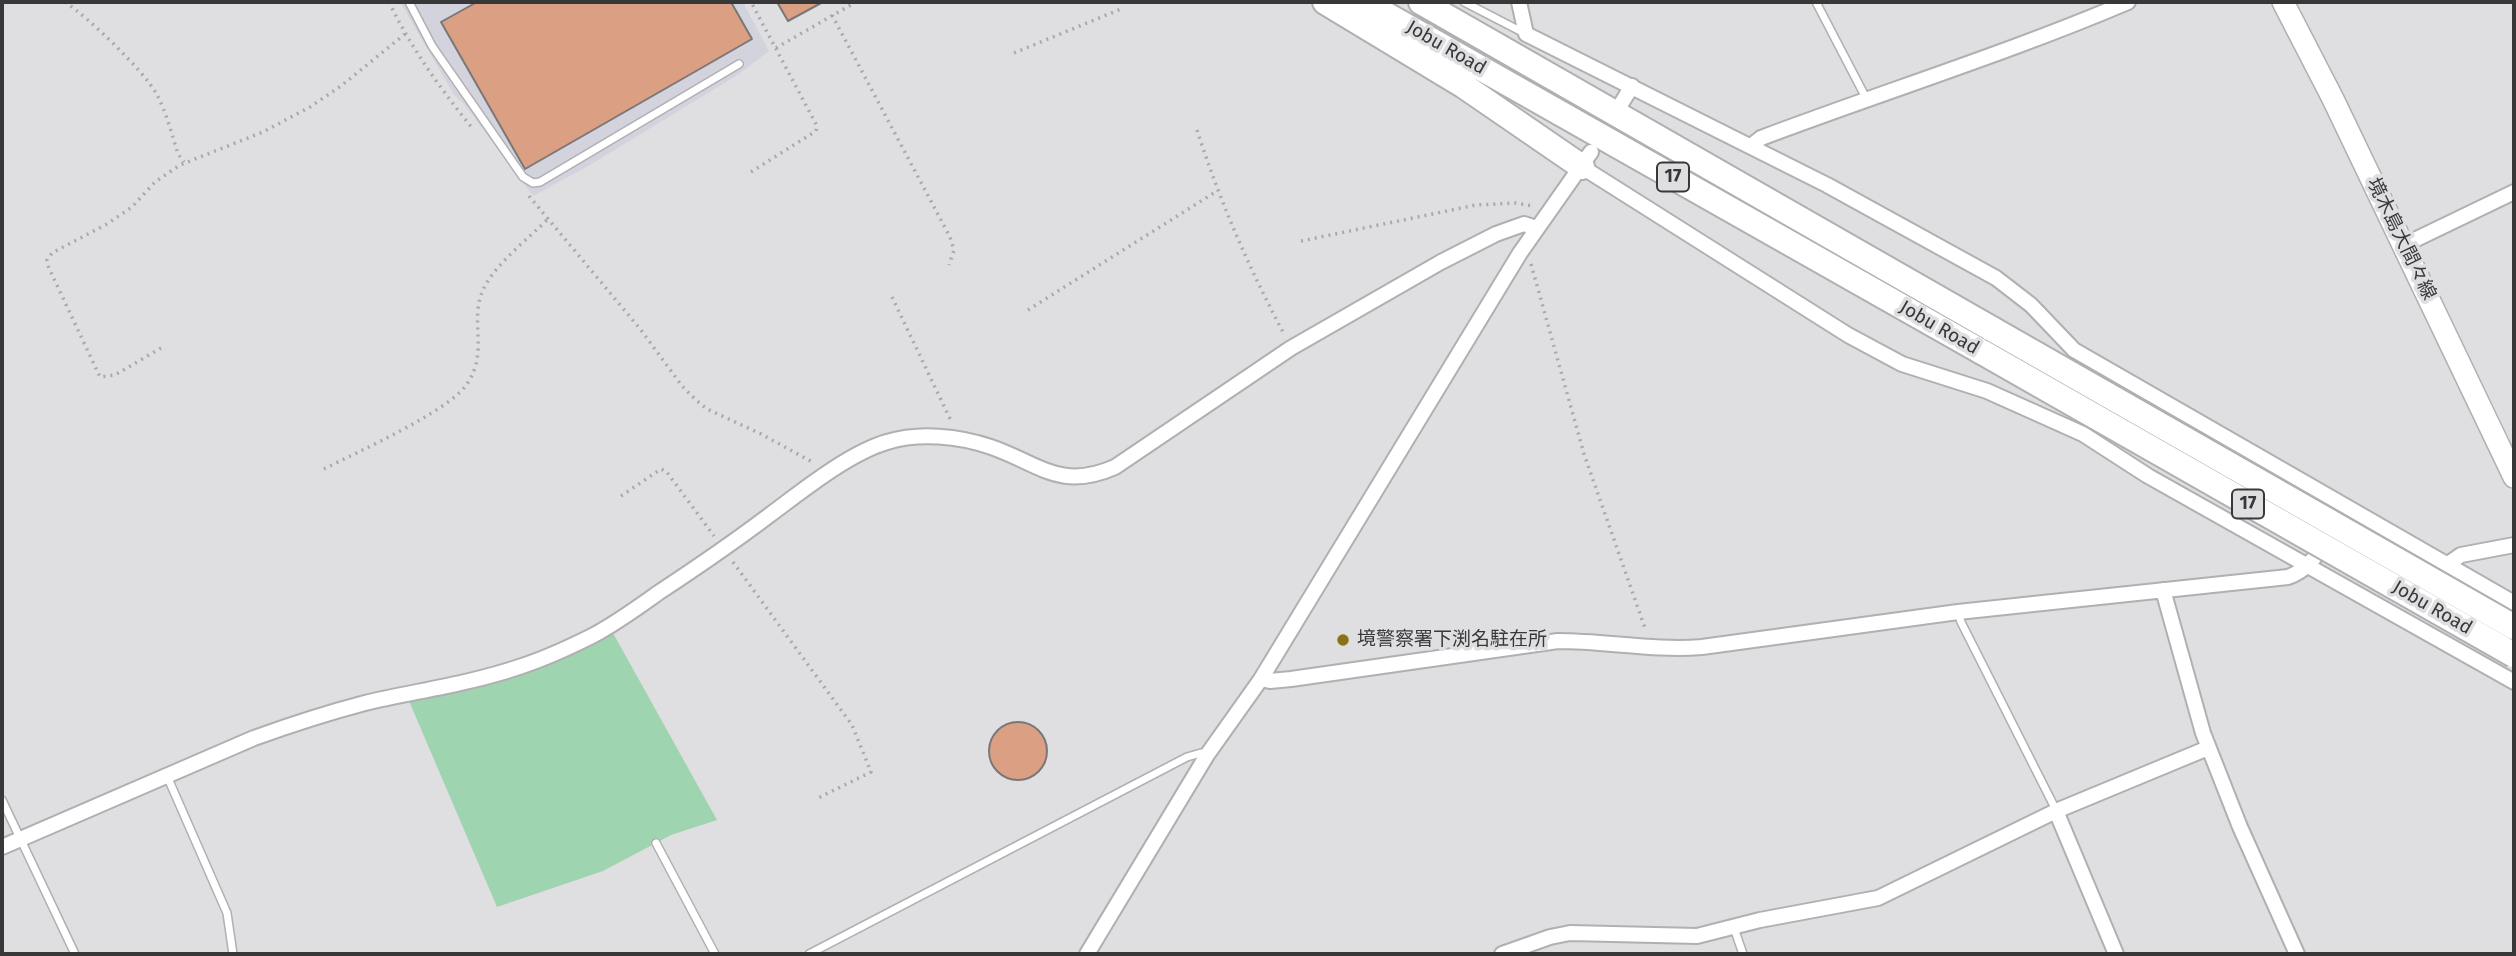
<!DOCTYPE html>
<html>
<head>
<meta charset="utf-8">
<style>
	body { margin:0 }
	#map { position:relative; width:2516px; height:956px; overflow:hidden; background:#dfdfe2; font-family:"Fira Sans",sans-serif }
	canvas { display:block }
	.frame { position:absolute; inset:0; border:4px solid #383839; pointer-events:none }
</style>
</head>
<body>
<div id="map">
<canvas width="2516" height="956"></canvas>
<div class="frame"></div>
</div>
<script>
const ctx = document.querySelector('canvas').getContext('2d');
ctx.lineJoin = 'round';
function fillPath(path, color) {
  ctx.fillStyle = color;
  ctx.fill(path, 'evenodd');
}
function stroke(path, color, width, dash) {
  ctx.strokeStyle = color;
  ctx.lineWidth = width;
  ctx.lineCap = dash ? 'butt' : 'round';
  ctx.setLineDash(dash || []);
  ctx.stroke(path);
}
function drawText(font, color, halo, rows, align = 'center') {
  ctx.font = font + ' "Fira Sans","Noto Sans JP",sans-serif';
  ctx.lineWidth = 7;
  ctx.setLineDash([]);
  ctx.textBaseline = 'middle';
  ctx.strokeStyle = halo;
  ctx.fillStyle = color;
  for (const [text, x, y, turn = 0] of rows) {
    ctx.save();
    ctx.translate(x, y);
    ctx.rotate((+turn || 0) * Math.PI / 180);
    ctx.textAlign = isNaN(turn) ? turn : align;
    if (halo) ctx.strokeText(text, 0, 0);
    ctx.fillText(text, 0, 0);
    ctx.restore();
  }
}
fillPath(new Path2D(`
	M400 2H743L769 51 739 74 590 165 533 196 464 104 454 95Z`), '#d3d3dd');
fillPath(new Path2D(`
	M613 633 717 820 671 835 603 871 497 907 409 701 523 673 576 652Z`), '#9fd4b0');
const building = new Path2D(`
	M477 2H731L752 39 525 169 441 22Z
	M777 2H823L788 21Z
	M989 751a29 29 0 1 1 58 0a29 29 0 1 1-58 0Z`);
fillPath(building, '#db9f84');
stroke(building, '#7a7776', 2);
const service = new Path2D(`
	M409 2 432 46 523 177 533 183 540 182 739 64
	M1464 2 1526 34
	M1816 2 1866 98
	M1958 612 1961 622 2056 810
	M167 776 227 913 233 954
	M2 800 75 954
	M656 843 715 954
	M1734 928 1743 954
	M809 954 1187 757 1201 753 1207 755`);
const minor = new Path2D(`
	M1519 2 1526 34 1827 185 1996 278 2031 305 2074 350 2514 603
	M1621 104 1632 86
	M1751 146 1761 138C1883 92 2008 53 2128 2
	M1582 167 1848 335 1902 364 1987 391 2083 434 2148 476 2514 682
	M2404 245 2514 192
	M2448 564 2461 555 2514 545
	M2163 590 2203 733 2240 827 2297 954
	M1261 679 1270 681 1291 679 1558 641C1606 641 1655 651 1702 647L1958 612 2288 577C2307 570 2314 559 2325 542
	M2056 811 2116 954
	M2 847 254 738C290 725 327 713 365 703 416 691 469 684 519 667 544 659 568 648 592 636 615 624 637 608 658 593 696 568 734 542 771 514 802 491 849 453 887 442 919 432 959 436 991 447 1040 464 1060 491 1115 467L1291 348 1441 262 1496 234 1524 224 1536 228
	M1087 954 1207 755 1261 679 1520 253 1591 152
	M1502 954 1550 937 1570 933 1697 936 1760 920 1878 898 2056 811 2208 748`);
const secondary = new Path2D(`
	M2283 2 2333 99 2514 477`);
const trunk = new Path2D(`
	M1325 2 1464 86 1582 167
	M1364 2 1982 352
	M1421 2 1992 329`);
stroke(service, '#b0afb2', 10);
stroke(minor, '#b0afb2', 18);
stroke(secondary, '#b0afb2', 24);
stroke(trunk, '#b0afb2', 28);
stroke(new Path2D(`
	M65 2C89 18 142 69 156 93 166 111 172 135 178 154L184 162
	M389 2C411 48 440 88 472 128
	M832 15 950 237 954 250 949 265
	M776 48 856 2
	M1014 53 1121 9
	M1197 130C1220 202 1249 268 1284 334
	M751 172 816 131 817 126 751 2
	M529 196 641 330 682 386 696 400 707 409 761 434 814 463
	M1301 241 1476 205 1516 203 1533 206
	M1531 264 1584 454 1646 631
	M892 297 952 423
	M1028 310 1217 191
	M161 348 115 375 100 377 48 266 47 260 52 253 107 224 132 207 155 182 180 165 263 132 310 107 341 86 405 34
	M324 469C357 452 448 412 467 384 488 353 471 324 481 295 490 268 528 239 548 219
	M621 496 661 469 666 471 714 536
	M733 562 852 725 871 772 816 799`), '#a9a9ac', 3.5, [2, 5]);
stroke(service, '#fff', 7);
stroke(minor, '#fff', 14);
stroke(secondary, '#fff', 21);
stroke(trunk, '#fff', 24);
const trunkBridge = new Path2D(`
	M1992 329 2514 627
	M1982 352 2514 655`);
stroke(trunkBridge, '#b0afb2', 28, []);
stroke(trunkBridge, '#fff', 24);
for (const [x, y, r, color] of [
	[1343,640,7,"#887316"]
]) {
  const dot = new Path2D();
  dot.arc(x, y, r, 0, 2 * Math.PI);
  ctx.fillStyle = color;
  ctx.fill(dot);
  stroke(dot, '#dfdfe2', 2.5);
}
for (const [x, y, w] of [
	[1673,177,32],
	[2248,504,32]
]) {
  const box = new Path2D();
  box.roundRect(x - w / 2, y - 14.5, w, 29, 5);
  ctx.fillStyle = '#dfdfe2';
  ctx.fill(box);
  stroke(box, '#383839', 2);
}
drawText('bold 18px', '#383839', null, [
	["17",1673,177],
	["17",2248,504]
]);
drawText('19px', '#383839', '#dfdfe2', [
	["Jobu Road",1446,48,30],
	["境木島大間々線",2401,239,64],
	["Jobu Road",1939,328,30],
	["Jobu Road",2432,608,30]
]);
drawText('19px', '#383839', '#dfdfe2', [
	["境警察署下渕名駐在所",1357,640]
], 'left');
</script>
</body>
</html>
